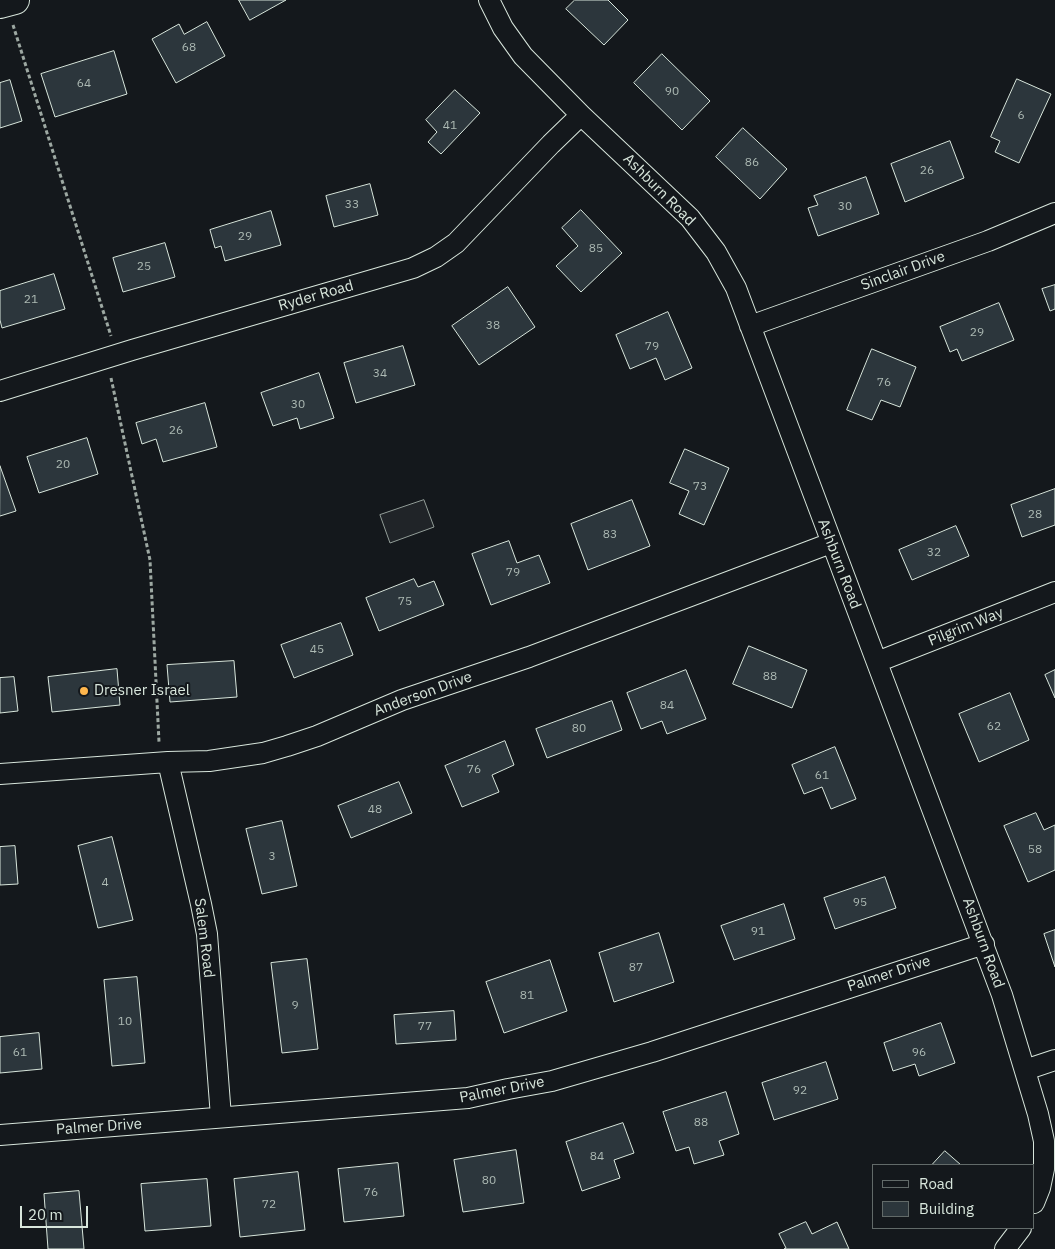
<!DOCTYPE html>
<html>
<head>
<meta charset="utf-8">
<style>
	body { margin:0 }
	#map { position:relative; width:1055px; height:1249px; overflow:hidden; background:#14181c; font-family:"IBM Plex Sans",sans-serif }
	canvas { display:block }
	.legend { position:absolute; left:872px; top:1164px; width:162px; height:65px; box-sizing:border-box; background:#14181c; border:1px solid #626a69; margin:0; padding:6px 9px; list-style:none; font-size:15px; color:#d8e6dc }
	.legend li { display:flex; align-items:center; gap:10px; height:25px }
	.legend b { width:25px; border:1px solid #626a69 }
	.scale { position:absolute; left:20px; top:1206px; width:68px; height:22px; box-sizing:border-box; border:2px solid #d8e6dc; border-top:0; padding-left:6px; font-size:15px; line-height:18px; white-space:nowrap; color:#d8e6dc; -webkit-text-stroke:4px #14181c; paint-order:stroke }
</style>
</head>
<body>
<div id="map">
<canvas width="1055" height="1249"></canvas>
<ul class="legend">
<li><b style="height:6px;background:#14181c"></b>Road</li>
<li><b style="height:14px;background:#2c363c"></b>Building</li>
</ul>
<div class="scale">20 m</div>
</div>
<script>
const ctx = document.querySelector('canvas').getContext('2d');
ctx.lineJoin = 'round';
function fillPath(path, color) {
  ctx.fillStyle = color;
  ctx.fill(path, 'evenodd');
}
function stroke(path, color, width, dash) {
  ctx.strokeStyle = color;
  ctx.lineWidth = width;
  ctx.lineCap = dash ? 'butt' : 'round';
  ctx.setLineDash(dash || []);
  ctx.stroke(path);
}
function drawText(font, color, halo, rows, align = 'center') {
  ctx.font = font + ' "IBM Plex Sans",sans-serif';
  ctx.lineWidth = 4;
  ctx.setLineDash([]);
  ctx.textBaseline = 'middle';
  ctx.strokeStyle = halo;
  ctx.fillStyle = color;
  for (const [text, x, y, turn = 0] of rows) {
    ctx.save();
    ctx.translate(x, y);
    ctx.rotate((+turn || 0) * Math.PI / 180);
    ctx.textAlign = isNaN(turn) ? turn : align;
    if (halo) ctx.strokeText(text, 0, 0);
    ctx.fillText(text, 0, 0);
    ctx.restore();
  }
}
const green = new Path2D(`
	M424 500 434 527 390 543 380 515Z`);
fillPath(green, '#202428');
stroke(green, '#939e99', 1);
const building = new Path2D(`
	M239 0H286L250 20Z
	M575 0H608L628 20 604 45 566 9Z
	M207 22 225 56 176 83 152 39 179 24 184 34Z
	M114 51 127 94 55 117 41 74Z
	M662 54 710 101 682 130 634 83Z
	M1017 79 1051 94 1019 163 995 152 1000 141 991 137Z
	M10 80 22 121 0 128V83Z
	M455 90 480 113 441 154 428 142 437 132 426 120Z
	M743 128 787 169 760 199 716 157Z
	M950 141 964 178 905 202 891 164Z
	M866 177 879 214 818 236 808 208 818 205 814 196Z
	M370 184 378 215 334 227 326 196Z
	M581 210 622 253 581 292 556 266 578 246 562 228Z
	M271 211 281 245 225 261 221 246 215 248 210 230Z
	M165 243 175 277 123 292 113 258Z
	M54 274 65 309 2 328 0 320V291Z
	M1055 285V309L1050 311 1042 289Z
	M508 287 535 327 479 365 452 326Z
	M999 303 1014 340 962 361 957 349 950 352 940 327Z
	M668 312 692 368 665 380 656 358 630 369 616 335Z
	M403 346 415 385 356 403 344 363Z
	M872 349 916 367 900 407 881 400 872 420 847 410Z
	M319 373 334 418 300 429 297 418 273 426 261 393Z
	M205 403 217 447 163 462 156 439 142 444 136 423Z
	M87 438 98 474 39 493 27 457Z
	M685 449 729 468 704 525 679 514 689 491 670 483Z
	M0 466 16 511 0 516Z
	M1055 489V525L1022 537 1011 505Z
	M632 500 650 546 588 570 571 524Z
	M956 526 969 556 912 580 899 550Z
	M509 541 517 563 539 555 550 583 491 605 472 554Z
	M414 579 418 587 434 581 444 605 379 631 366 598Z
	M341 623 353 655 294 678 281 645Z
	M749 646 807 670 792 708 733 684Z
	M234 661 237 697 170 702 167 665Z
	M117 669 120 705 52 712 48 677Z
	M686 670 706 719 667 734 662 721 641 729 627 693Z
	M1055 670V698L1045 675Z
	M14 677 18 711 0 713V678Z
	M1010 693 1029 740 979 762 959 714Z
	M612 701 622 730 547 758 536 729Z
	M505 741 514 765 492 775 499 792 462 807 445 766Z
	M835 747 856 799 831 809 822 787 804 794 792 765Z
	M399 782 412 813 351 838 338 806Z
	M1036 813 1044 830 1055 825V870L1028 882 1004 826Z
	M282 821 297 886 262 894 246 829Z
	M112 837 133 920 98 928 78 846Z
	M15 846 18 884 0 885V847Z
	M885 877 896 908 835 929 824 898Z
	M784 904 795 939 734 960 721 926Z
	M1055 930V967L1044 934Z
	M659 933 674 982 614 1002 599 953Z
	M307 959 318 1049 282 1053 271 963Z
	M550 960 567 1011 504 1033 486 982Z
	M137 977 145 1063 112 1066 104 980Z
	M454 1011 456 1040 396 1044 394 1015Z
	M941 1023 955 1063 919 1076 915 1064 893 1071 884 1043Z
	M39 1033 42 1069 0 1073V1037Z
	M826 1062 838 1099 774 1120 762 1083Z
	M726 1092 739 1134 719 1141 724 1155 694 1164 689 1147 676 1151 663 1112Z
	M623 1123 634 1153 614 1160 620 1178 582 1191 566 1142Z
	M516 1150 524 1203 463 1212 454 1160Z
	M945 1151 961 1165H932Z
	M398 1163 404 1216 344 1222 338 1169Z
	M298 1172 305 1230 240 1237 234 1179Z
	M207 1179 211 1226 145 1231 141 1184Z
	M79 1191 84 1249H48L44 1194Z
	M806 1222 812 1234 837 1222 849 1249H784L786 1248 779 1234Z`);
fillPath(building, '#2c363c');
stroke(building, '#d8e6dc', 1);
const street = new Path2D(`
	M489 0 503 28 523 56 581 115 690 218 716 252 736 288 1002 995 1038 1114 1044 1141V1169L1040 1188 1034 1203
	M750 326 988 241 1055 213
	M0 391 132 350 413 268 436 257 456 243 551 144 581 115
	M877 662 1055 592
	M168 762 201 904 207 934 221 1117
	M0 774 168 762 209 761 263 753 287 746 317 736 402 700 529 657 831 543
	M1025 1070 1055 1060
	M0 1135 468 1098 508 1089 552 1081 652 1052 984 944
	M1005 1249 1021 1228`);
const secondary = new Path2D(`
	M0 4 15 0`);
stroke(street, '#d8e6dc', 22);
stroke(secondary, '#d8e6dc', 30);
stroke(new Path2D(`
	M13 25 111 336
	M111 378 150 560 159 742`), '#9da8a2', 3, [4, 2.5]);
stroke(street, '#14181c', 20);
stroke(secondary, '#14181c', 28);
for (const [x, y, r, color] of [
	[84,691,5,"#ffb74d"]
]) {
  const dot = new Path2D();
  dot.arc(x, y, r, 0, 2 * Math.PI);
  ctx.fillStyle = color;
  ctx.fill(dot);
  stroke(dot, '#14181c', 2);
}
drawText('12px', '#adbab4', null, [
	["68",189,48],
	["64",84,84],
	["90",672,92],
	["6",1021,116],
	["41",450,126],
	["86",752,163],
	["26",927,171],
	["33",352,205],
	["30",845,207],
	["29",245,237],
	["85",596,249],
	["25",144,267],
	["21",31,300],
	["38",493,326],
	["29",977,333],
	["79",652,347],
	["34",380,374],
	["76",884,383],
	["30",298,405],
	["26",176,431],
	["20",63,465],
	["73",700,487],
	["28",1035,515],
	["83",610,535],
	["32",934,553],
	["79",513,573],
	["75",405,602],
	["45",317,650],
	["88",770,677],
	["84",667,706],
	["62",994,727],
	["80",579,729],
	["76",474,770],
	["61",822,776],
	["48",375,810],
	["58",1035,850],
	["3",272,857],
	["4",105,883],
	["95",860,903],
	["91",758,932],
	["87",636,968],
	["81",527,996],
	["9",295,1006],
	["10",125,1022],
	["77",425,1027],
	["61",20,1053],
	["96",919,1053],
	["92",800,1091],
	["88",701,1123],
	["84",597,1157],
	["80",489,1181],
	["76",371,1193],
	["72",269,1205]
]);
drawText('15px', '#d8e6dc', '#14181c', [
	["Ashburn Road",659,190,45],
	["Sinclair Drive",903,271,-20],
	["Ryder Road",316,296,-16],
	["Ashburn Road",839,564,69],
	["Pilgrim Way",966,627,-22],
	["Anderson Drive",423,694,-20],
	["Salem Road",204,938,83],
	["Ashburn Road",983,943,70],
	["Palmer Drive",889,974,-18],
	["Palmer Drive",502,1090,-11],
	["Palmer Drive",99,1127,-4]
]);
drawText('15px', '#d8e6dc', '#14181c', [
	["Dresner Israel",94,691]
], 'left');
</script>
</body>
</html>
